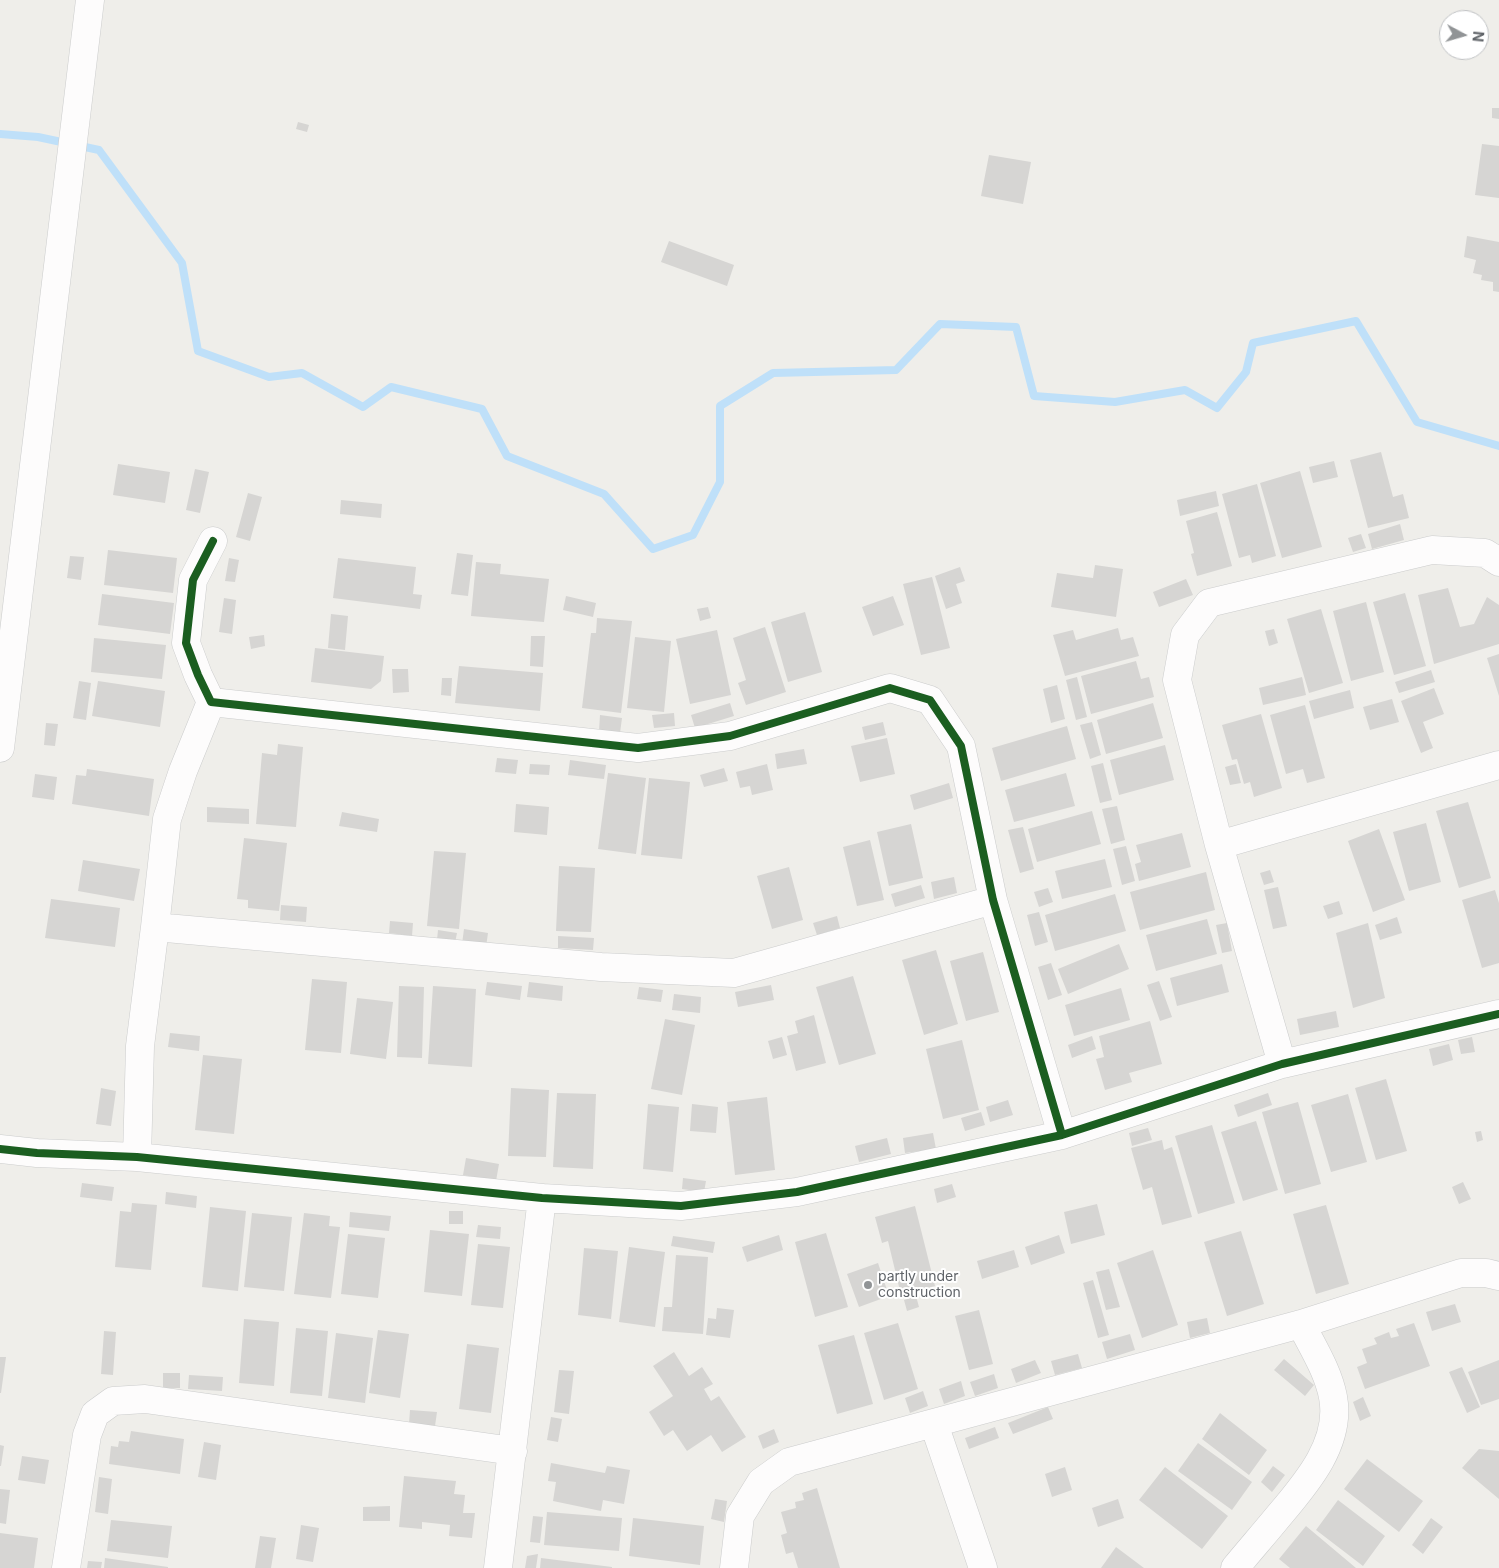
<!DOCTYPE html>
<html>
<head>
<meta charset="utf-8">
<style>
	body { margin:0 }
	#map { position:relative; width:1499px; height:1568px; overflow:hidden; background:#efeeea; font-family:Inter,sans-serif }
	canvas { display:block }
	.north { position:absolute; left:1439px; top:10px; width:50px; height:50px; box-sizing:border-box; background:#fff; border:1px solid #bfc1c3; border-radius:50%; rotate:96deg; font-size:14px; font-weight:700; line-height:20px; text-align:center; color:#5f6368 }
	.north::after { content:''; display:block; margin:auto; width:18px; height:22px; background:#919496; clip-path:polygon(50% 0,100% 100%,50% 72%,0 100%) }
</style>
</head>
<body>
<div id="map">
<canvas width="1499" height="1568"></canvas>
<div class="north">N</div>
</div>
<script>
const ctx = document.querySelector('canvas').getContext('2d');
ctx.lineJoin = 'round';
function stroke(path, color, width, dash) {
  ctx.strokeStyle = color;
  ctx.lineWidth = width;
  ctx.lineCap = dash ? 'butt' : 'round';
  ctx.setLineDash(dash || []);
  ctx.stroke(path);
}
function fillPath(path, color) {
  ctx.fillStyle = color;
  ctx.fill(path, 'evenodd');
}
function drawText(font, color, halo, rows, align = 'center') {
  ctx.font = font + ' Inter,sans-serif';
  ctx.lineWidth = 4;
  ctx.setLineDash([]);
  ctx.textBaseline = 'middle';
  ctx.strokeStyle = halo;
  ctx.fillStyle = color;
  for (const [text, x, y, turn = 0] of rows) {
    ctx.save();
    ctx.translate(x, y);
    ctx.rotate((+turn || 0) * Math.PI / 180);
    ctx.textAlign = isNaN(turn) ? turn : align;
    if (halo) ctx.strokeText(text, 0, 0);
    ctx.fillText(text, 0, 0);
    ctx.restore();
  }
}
stroke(new Path2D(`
	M0 134 38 137 99 150 182 263 198 351 269 377 302 373 363 407 391 387 482 409 507 456 604 494 653 549 693 535 720 482V406L773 373 896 370 940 324 1016 327 1034 396 1115 402 1185 390 1217 408 1246 372 1253 343 1356 321 1417 422 1499 446`), '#bfe0f9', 8);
fillPath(new Path2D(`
	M1492 108H1499V119L1492 118Z
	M298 122 309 125 307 132 296 129Z
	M1482 144 1499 146V198L1475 195Z
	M989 155 1031 162 1023 204 981 196Z
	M1467 236 1499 242V292L1493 291V282L1481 280 1482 275 1473 273 1476 260 1464 257Z
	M669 241 734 265 727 286 661 262Z
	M1381 452 1393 497 1403 494 1409 518 1368 528 1350 460Z
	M1334 461 1338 477 1313 483 1309 467Z
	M118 464 170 472 165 503 113 495Z
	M195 469 209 472 200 513 186 510Z
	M1300 471 1322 547 1282 558 1260 483Z
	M1257 484 1276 556 1252 563 1250 555 1239 558 1222 494Z
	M1216 491 1219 506 1180 516 1177 500Z
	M248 493 262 497 250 541 236 537Z
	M341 500 382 504 381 518 340 514Z
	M1217 512 1232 566 1197 576 1191 554 1194 553 1186 521Z
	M1400 524 1404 540 1372 549 1368 534Z
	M1361 534 1366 548 1353 552 1348 538Z
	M108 550 177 558 173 593 104 585Z
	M457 553 473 555 468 596 451 594Z
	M70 556 84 557 81 580 67 578Z
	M229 558 239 560 235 582 225 581Z
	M338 558 416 567 413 594 422 595 420 609 333 598Z
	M476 562 501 564 500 574 549 579 544 622 471 616Z
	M1095 565 1123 569 1116 617 1051 607 1057 573 1093 578Z
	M960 567 965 581 956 584 962 603 946 609 935 576Z
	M932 577 950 648 921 655 903 584Z
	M1186 579 1193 595 1159 607 1153 592Z
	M1448 588 1460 627 1474 624 1487 597 1499 605V644L1434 664 1418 595Z
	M1405 593 1426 666 1394 675 1373 602Z
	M102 594 174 603 170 634 98 625Z
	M566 596 596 603 593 617 563 610Z
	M893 596 904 625 873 636 862 607Z
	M224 598 236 600 232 634 219 632Z
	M1366 602 1384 672 1351 681 1333 611Z
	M708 607 711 618 700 621 697 609Z
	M1321 609 1343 683 1309 693 1287 619Z
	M805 612 822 672 788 682 771 622Z
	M331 614 348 616 345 650 328 648Z
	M597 618 632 621 621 713 582 708 591 633H596Z
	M765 627 786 692 746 705 738 683 746 680 733 638Z
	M1118 628 1121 640 1133 637 1139 656 1065 676 1053 635 1073 630 1076 640Z
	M1274 629 1278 643 1269 646 1265 631Z
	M717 630 731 695 690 704 676 639Z
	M264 635 265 646 251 649 249 637Z
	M531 636H545L543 667 530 666Z
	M635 637 671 641 664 712 627 708Z
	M94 638 166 645 162 679 91 672Z
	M315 648 384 656 381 681 371 689 311 682Z
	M1499 654V696L1487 658Z
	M1136 661 1141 679 1149 677 1154 697 1091 714 1081 676Z
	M459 666 543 673 540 711 455 703Z
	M392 669H408L409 692 393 693Z
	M1431 670 1435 682 1399 693 1395 682Z
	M1077 677 1087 717 1076 720 1066 680Z
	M1302 677 1306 695 1263 705 1259 688Z
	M442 678H452L451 696 441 695Z
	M79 681 91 683 86 720 73 718Z
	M98 681 165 691 160 727 92 716Z
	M1057 685 1065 719 1051 723 1043 689Z
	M1434 688 1444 714 1423 722 1433 748 1421 753 1401 701Z
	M1350 690 1354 708 1314 719 1309 701Z
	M1392 699 1399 722 1370 730 1363 707Z
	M730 703 734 716 695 728 691 715Z
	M1153 703 1163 738 1106 754 1097 720Z
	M1305 705 1325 778 1307 783 1303 769 1286 774 1270 715Z
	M674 713 675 726 654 728 652 715Z
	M1261 714 1282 788 1254 797 1250 782 1244 784 1237 759 1232 760 1222 725Z
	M600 715 622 718 620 733 599 731Z
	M883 722 886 735 865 740 862 727Z
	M1092 722 1101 755 1090 759 1080 725Z
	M46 723 58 724 55 746 44 745Z
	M1067 726 1076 759 1001 781 992 748Z
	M887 738 895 774 860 782 851 746Z
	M278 744 303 747 296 827 256 824 262 753 277 755Z
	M1165 745 1174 780 1119 795 1110 760Z
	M804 749 807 764 777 769 775 754Z
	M497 758 518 760 516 774 495 772Z
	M570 760 606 765 604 779 568 775Z
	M1103 763 1112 800 1100 803 1091 766Z
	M530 764 550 765 549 775 529 774Z
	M767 764 773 790 752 795 750 786 740 788 736 772Z
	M1236 764 1241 783 1230 785 1225 767Z
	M724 768 728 781 704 787 700 775Z
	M87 769 154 779 149 816 72 804 76 775 86 776Z
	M608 773 646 778 636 854 598 849Z
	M1066 773 1075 806 1014 822 1005 790Z
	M35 774 57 777 54 800 32 797Z
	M649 778 690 782 682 859 641 855Z
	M949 783 953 798 914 810 910 795Z
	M1468 802 1491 878 1459 888 1436 811Z
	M516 804 549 807 547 835 514 832Z
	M1117 806 1125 840 1111 844 1102 809Z
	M207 807 249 809V824L207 822Z
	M1092 811 1101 844 1037 862 1028 829Z
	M342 812 379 819 377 832 339 826Z
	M1426 823 1441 882 1409 891 1393 832Z
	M911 824 923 878 889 886 877 832Z
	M1023 827 1034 869 1020 873 1008 830Z
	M1379 829 1405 900 1373 912 1348 841Z
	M1182 833 1191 867 1139 881 1135 864 1141 862 1136 845Z
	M244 838 287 843 279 911 248 908V900L237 899Z
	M870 840 884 900 857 906 843 847Z
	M1126 846 1135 881 1122 885 1113 849Z
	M434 851 466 853 459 929 427 926Z
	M1105 859 1112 887 1062 899 1055 871Z
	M83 860 140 869 134 901 78 891Z
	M559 866 595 868 591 932 556 931Z
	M789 867 803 920 772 929 757 876Z
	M1270 870 1274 882 1264 885 1260 873Z
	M1206 872 1215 910 1140 930 1130 892Z
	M954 877 957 893 934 899 931 882Z
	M921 885 925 898 895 907 891 894Z
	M1278 887 1287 926 1273 929 1264 890Z
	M1048 888 1053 902 1039 907 1034 892Z
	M1495 890 1499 903V963L1482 968 1462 900Z
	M1115 894 1126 931 1055 951 1045 915Z
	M51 899 120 908 115 947 45 938Z
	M1339 901 1343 914 1328 919 1323 906Z
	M281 905 307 907 306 922 280 920Z
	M1039 912 1048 942 1035 946 1027 915Z
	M837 916 840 928 817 935 813 923Z
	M1397 917 1402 933 1380 940 1375 925Z
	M1207 919 1217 954 1156 971 1146 935Z
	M390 921 413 923 412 936 389 933Z
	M1227 923 1232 951 1222 953 1216 925Z
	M1368 923 1385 998 1353 1008 1336 933Z
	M464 929 488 933 486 947 462 944Z
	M438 930 457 933 455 943 437 940Z
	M558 936 594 938 593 950 558 948Z
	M1119 944 1129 969 1068 994 1058 969Z
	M936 950 958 1024 924 1035 902 960Z
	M983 952 999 1012 966 1021 950 961Z
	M1051 963 1062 995 1048 1000 1038 967Z
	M1222 964 1229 992 1177 1006 1170 978Z
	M853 976 876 1054 839 1065 816 987Z
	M312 979 347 982 341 1053 305 1050Z
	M1159 981 1172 1017 1160 1021 1147 985Z
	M487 982 522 986 520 1000 485 995Z
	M529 982 563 986 562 1001 527 997Z
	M771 985 774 1000 738 1007 735 992Z
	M399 986 424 987 422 1058 397 1057Z
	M433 986 476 989 472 1067 428 1064Z
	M639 987 663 990 661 1002 637 999Z
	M1121 988 1130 1020 1074 1036 1065 1005Z
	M674 994 701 997 700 1013 672 1010Z
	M357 998 393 1002 386 1059 350 1054Z
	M1336 1011 1339 1027 1300 1035 1297 1019Z
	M814 1015 826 1063 796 1071 787 1036 798 1033 795 1021Z
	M665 1019 695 1025 682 1095 651 1089Z
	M1150 1021 1162 1064 1129 1073 1132 1082 1105 1090 1096 1059 1104 1057 1099 1036Z
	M170 1033 200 1036 199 1051 168 1047Z
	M1092 1036 1096 1049 1072 1058 1068 1045Z
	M782 1037 787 1055 773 1059 768 1041Z
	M1472 1037 1475 1052 1461 1054 1458 1040Z
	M962 1040 979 1110 943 1119 926 1049Z
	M1449 1044 1453 1060 1433 1066 1429 1049Z
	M203 1055 242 1059 234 1134 195 1130Z
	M1386 1079 1407 1151 1376 1160 1355 1088Z
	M101 1088 116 1091 111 1126 96 1124Z
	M511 1088 549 1090 546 1157 508 1156Z
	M557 1093 596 1094 593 1169 553 1167Z
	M1268 1093 1272 1105 1238 1117 1234 1105Z
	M1348 1094 1367 1162 1331 1172 1311 1105Z
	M767 1097 775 1170 735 1175 727 1102Z
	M1008 1100 1013 1115 990 1122 986 1107Z
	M1298 1102 1321 1184 1285 1194 1262 1112Z
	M648 1104 679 1107 673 1172 643 1169Z
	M692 1104 718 1107 716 1133 690 1131Z
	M981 1112 985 1125 965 1131 961 1118Z
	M1256 1121 1278 1190 1243 1201 1221 1132Z
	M1212 1125 1235 1203 1198 1214 1175 1136Z
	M1148 1128 1152 1140 1132 1146 1129 1133Z
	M1481 1131 1483 1140 1477 1142 1475 1132Z
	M933 1133 936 1149 905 1153 903 1138Z
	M887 1138 891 1154 859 1162 855 1146Z
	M1162 1140 1164 1150 1172 1147 1192 1217 1162 1225 1152 1187 1143 1190 1131 1148Z
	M466 1158 499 1164 496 1181 463 1175Z
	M683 1178 706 1181 704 1192 682 1189Z
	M1463 1182 1471 1199 1459 1204 1452 1187Z
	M82 1183 114 1187 112 1201 80 1197Z
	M952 1184 956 1197 937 1203 934 1189Z
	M166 1192 197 1196 196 1208 165 1204Z
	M132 1203 157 1205 151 1270 115 1267 120 1211 131 1212Z
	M1097 1204 1105 1235 1071 1244 1064 1212Z
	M1326 1205 1349 1284 1316 1294 1293 1214Z
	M915 1206 935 1286 901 1295 888 1241 882 1243 875 1217Z
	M210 1207 246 1211 238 1291 202 1287Z
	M449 1211H463V1224H449Z
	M350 1212 391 1216 389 1231 349 1227Z
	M252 1213 292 1217 284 1291 244 1287Z
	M304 1213 330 1216 329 1226 340 1227 331 1298 294 1294Z
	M478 1225 501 1227 500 1239 476 1237Z
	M430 1230 469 1234 462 1296 424 1292Z
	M1241 1231 1264 1304 1227 1316 1204 1242Z
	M826 1233 848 1307 815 1317 795 1242Z
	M348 1234 385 1238 378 1298 341 1294Z
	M779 1235 783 1250 747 1262 742 1247Z
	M1059 1235 1065 1253 1031 1265 1025 1247Z
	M673 1236 715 1242 713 1253 671 1246Z
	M478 1244 510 1247 503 1308 471 1305Z
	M629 1247 665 1252 655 1327 619 1322Z
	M584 1248 618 1251 611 1319 578 1315Z
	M1014 1250 1019 1267 982 1279 977 1261Z
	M1153 1250 1178 1325 1142 1338 1117 1263Z
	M676 1255 708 1257 703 1334 662 1331 664 1307H672Z
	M878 1263 889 1296 859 1307 847 1274Z
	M1109 1269 1120 1307 1106 1310 1096 1272Z
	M1093 1280 1109 1335 1098 1338 1083 1283Z
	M916 1296 919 1307 907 1311 904 1300Z
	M1455 1304 1461 1322 1432 1331 1426 1312Z
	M717 1308 734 1310 730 1338 706 1335 708 1318 716 1319Z
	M979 1310 993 1364 969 1370 955 1316Z
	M1207 1318 1210 1333 1190 1338 1187 1322Z
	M244 1319 279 1322 274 1386 239 1383Z
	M898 1323 918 1389 884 1400 864 1333Z
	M1414 1323 1430 1366 1365 1389 1357 1367 1367 1363 1362 1349 1377 1344 1374 1338 1389 1332 1391 1338 1399 1336 1396 1329Z
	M296 1328 328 1331 322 1396 290 1393Z
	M378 1330 409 1334 400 1398 369 1393Z
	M104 1331 116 1332 113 1375 101 1374Z
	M336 1333 373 1338 365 1403 328 1398Z
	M1130 1334 1135 1350 1107 1359 1102 1342Z
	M854 1335 873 1404 837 1414 818 1345Z
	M467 1344 499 1348 491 1413 459 1409Z
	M674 1352 689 1376 702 1367 713 1384 704 1389 711 1401 719 1396 746 1437 722 1452 711 1435 687 1451 673 1430 664 1436 649 1412 673 1396 653 1366Z
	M1078 1354 1082 1368 1055 1375 1051 1361Z
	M0 1357H6L1 1393H0Z
	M1284 1359 1314 1385 1305 1396 1274 1370Z
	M1035 1360 1041 1373 1016 1383 1011 1369Z
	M1499 1360V1399L1481 1405 1468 1372Z
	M1462 1367 1480 1407 1467 1413 1449 1372Z
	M559 1370 574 1371 569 1414 554 1412Z
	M163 1373H180V1388H163Z
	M994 1374 998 1388 975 1396 970 1382Z
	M189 1375 223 1377 222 1391 188 1389Z
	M961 1381 965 1396 944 1404 939 1389Z
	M923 1391 928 1406 910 1413 905 1398Z
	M1363 1397 1371 1416 1360 1421 1353 1402Z
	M1048 1407 1053 1419 1013 1434 1008 1423Z
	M410 1410 437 1412 435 1426 409 1424Z
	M1220 1413 1267 1450 1249 1475 1202 1439Z
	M551 1417 562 1419 558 1442 547 1440Z
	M995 1427 999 1438 969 1449 965 1438Z
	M774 1429 779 1442 763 1449 758 1436Z
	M131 1431 184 1439 180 1474 109 1464 111 1446 118 1447 119 1441 129 1442Z
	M204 1442 221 1445 216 1480 198 1477Z
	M1198 1443 1252 1482 1232 1510 1178 1471Z
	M0 1445 4 1446 1 1466H0Z
	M1479 1449 1499 1451V1499L1462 1468Z
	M22 1456 49 1460 45 1484 18 1480Z
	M1367 1459 1423 1501 1399 1532 1344 1489Z
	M551 1463 605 1473 607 1466 630 1470 624 1504 603 1500 601 1511 553 1501 556 1482 548 1481Z
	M1273 1466 1285 1475 1272 1492 1261 1482Z
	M1065 1467 1072 1490 1052 1497 1045 1474Z
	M1165 1467 1228 1516 1202 1549 1139 1500Z
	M404 1476 456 1481 454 1494 465 1495 463 1513H475L472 1538 449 1536 450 1525 422 1522V1529L399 1527Z
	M99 1477 112 1479 108 1514 95 1512Z
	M817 1488 840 1568H798L793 1552 786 1554 781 1535 787 1533 781 1512 796 1508 795 1502 804 1500 802 1493Z
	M0 1489 10 1490 6 1524 0 1523Z
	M715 1499 727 1501 724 1522 711 1519Z
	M1118 1499 1124 1518 1098 1527 1092 1508Z
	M1338 1500 1385 1536 1363 1566 1316 1530Z
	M390 1506V1521H363V1507Z
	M547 1512 622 1518 619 1551 544 1545Z
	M533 1516 543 1517 540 1543 530 1542Z
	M633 1518 704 1526 700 1565 629 1556Z
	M1431 1518 1443 1527 1423 1554 1412 1545Z
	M111 1520 172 1526 168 1558 107 1551Z
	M301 1525 319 1528 313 1562 296 1559Z
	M1306 1526 1356 1568H1290L1279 1559Z
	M0 1533 38 1538 34 1568H0Z
	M260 1536 276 1538 271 1568H255Z
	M1116 1547 1144 1568H1101Z
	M538 1554 536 1568H525L527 1556Z
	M105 1558 168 1567V1568H104Z
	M541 1558 612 1567V1568H540Z
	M88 1561 102 1562 101 1568H87Z`), '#d6d5d3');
const minor = new Path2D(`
	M213 541 193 580 186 643 198 675 211 702 638 748 730 736 890 688 930 700 961 746 993 900 1062 1135
	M211 702 183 771 167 819 155 927 601 967 734 973 993 900
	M0 748 90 0
	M1219 845 1177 680 1185 635 1209 603 1432 550 1485 553 1499 562
	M1282 1064 1219 845 1499 765
	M0 1149 37 1153 137 1157 542 1198 681 1206 797 1192 1062 1135 1282 1064 1499 1014
	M137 1157 140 1046 155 927
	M934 1424 983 1568
	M66 1568 87 1435 95 1414 113 1401 145 1399 513 1451
	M498 1568 542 1198
	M734 1568 740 1516 761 1482 789 1462 1301 1324 1461 1273H1486L1499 1276
	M1235 1568C1249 1551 1263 1535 1277 1518 1304 1486 1342 1444 1333 1397 1328 1371 1313 1348 1301 1324`);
stroke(minor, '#cbcccc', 29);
stroke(minor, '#fdfcfc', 28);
stroke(new Path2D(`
	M213 541 193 580 186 643 198 675 211 702 638 748 730 736 890 688 930 700 961 746 993 900 1062 1135
	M0 1149 37 1153 137 1157 542 1198 681 1206 797 1192 1062 1135 1282 1064 1499 1014`), '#1b5e20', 8);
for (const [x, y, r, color] of [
	[868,1285,5,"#919496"]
]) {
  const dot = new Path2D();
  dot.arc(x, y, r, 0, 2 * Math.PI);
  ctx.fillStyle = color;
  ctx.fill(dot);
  stroke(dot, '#fff', 2);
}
drawText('14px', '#5f6368', '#fff', [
	["partly under",878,1277],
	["construction",878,1293]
], 'left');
</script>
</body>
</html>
